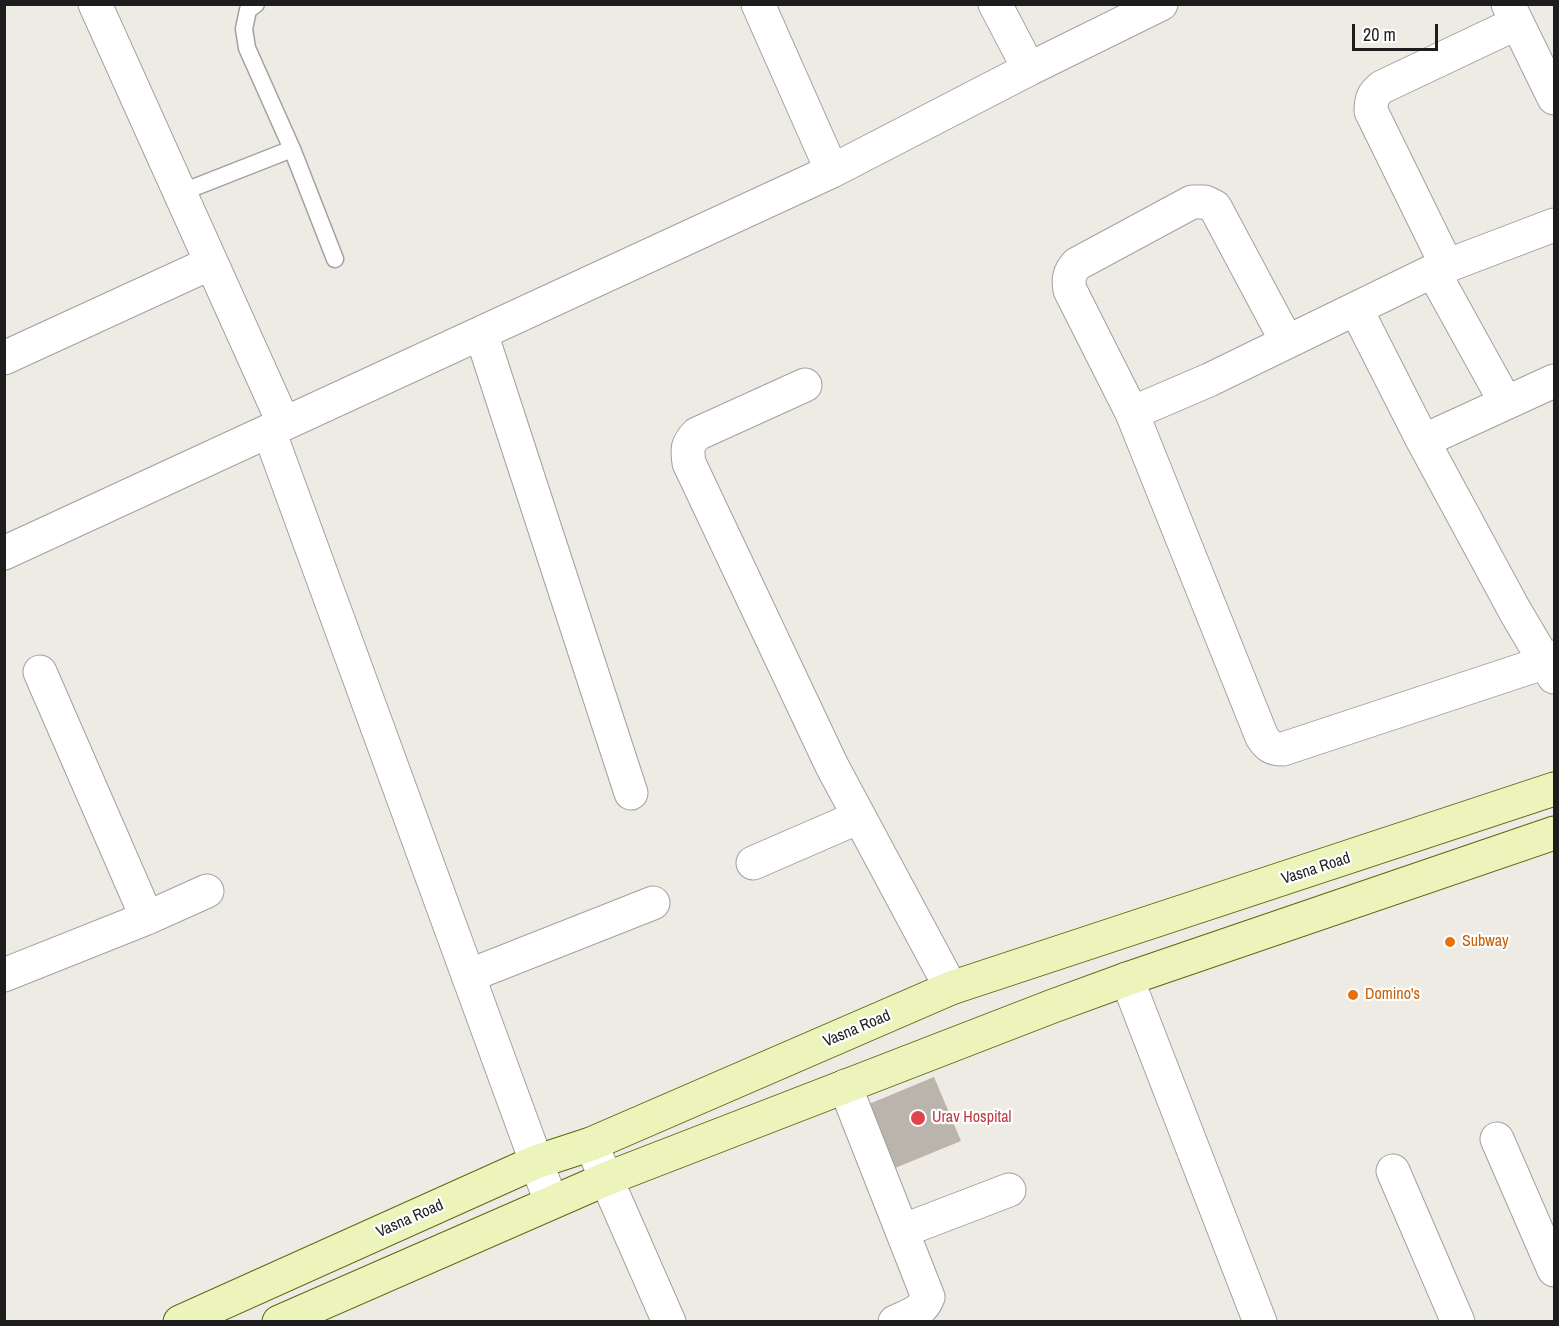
<!DOCTYPE html>
<html>
<head>
<meta charset="utf-8">
<style>
	body { margin:0 }
	#map { position:relative; width:1559px; height:1326px; overflow:hidden; background:#edebe3; font-family:"Archivo Narrow",sans-serif }
	canvas { display:block }
	.frame { position:absolute; inset:0; border:6px solid #1d1d1d; pointer-events:none }
	.scale { position:absolute; left:1352px; top:24px; width:86px; height:27px; box-sizing:border-box; border:3px solid #1d1d1d; border-top:0; padding-left:8px; font-size:18px; line-height:21px; white-space:nowrap; color:#1d1d1d; -webkit-text-stroke:4px #fff; paint-order:stroke }
</style>
</head>
<body>
<div id="map">
<canvas width="1559" height="1326"></canvas>
<div class="frame"></div>
<div class="scale">20 m</div>
</div>
<script>
const ctx = document.querySelector('canvas').getContext('2d');
ctx.lineJoin = 'round';
function fillPath(path, color) {
  ctx.fillStyle = color;
  ctx.fill(path, 'evenodd');
}
function stroke(path, color, width, dash) {
  ctx.strokeStyle = color;
  ctx.lineWidth = width;
  ctx.lineCap = dash ? 'butt' : 'round';
  ctx.setLineDash(dash || []);
  ctx.stroke(path);
}
function drawText(font, color, halo, rows, align = 'center') {
  ctx.font = font + ' "Archivo Narrow",sans-serif';
  ctx.lineWidth = 4.5;
  ctx.setLineDash([]);
  ctx.textBaseline = 'middle';
  ctx.strokeStyle = halo;
  ctx.fillStyle = color;
  for (const [text, x, y, turn = 0] of rows) {
    ctx.save();
    ctx.translate(x, y);
    ctx.rotate((+turn || 0) * Math.PI / 180);
    ctx.textAlign = isNaN(turn) ? turn : align;
    if (halo) ctx.strokeText(text, 0, 0);
    ctx.fillText(text, 0, 0);
    ctx.restore();
  }
}
fillPath(new Path2D(`
	M934 1077 961 1141 895 1168 869 1104Z`), '#bab4ad');
const service = new Path2D(`
	M256 4 248 10 244 29 247 48 292 149 335 259
	M180 193 292 149`);
const minor = new Path2D(`
	M95 4 284 424
	M758 4 832 171
	M1029 69 1161 4
	M1447 266 1371 111C1371 99 1373 94 1382 87L1517 23
	M1433 271 1506 403
	M1356 309 1423 441 1515 611 1554 677
	M481 333 631 793
	M1287 342 1215 207 1205 202H1192L1077 264C1069 273 1068 279 1070 290L1132 413 1262 737C1268 746 1272 749 1283 749L1546 662 1554 657
	M4 358 211 263
	M805 385 697 434C687 444 687 449 689 463L832 766 951 988
	M1132 413 1209 380 1433 271 1554 225
	M269 431 551 1202
	M1423 441 1554 381
	M4 553 832 171 1029 69 995 4
	M40 672 147 918
	M753 863 859 817
	M4 975 147 918 207 891
	M468 976 653 903
	M1127 979 1260 1322
	M845 1086 928 1297C922 1313 909 1315 895 1322
	M1497 1139 1554 1270
	M591 1144 669 1322
	M1393 1171 1458 1322
	M902 1231 1009 1190`);
const tertiary = new Path2D(`
	M1508 4 1554 98`);
const secondary = new Path2D(`
	M180 1322 536 1162 591 1144 951 988 1554 789
	M279 1322 606 1179 1053 1006 1127 979 1554 833`);
stroke(service, '#a1a1a1', 19);
stroke(minor, '#a1a1a1', 35);
stroke(tertiary, '#a1a1a1', 35);
stroke(secondary, '#576a0e', 35);
stroke(service, '#fff', 16);
stroke(minor, '#fff', 33);
stroke(tertiary, '#fff', 33);
stroke(secondary, '#ecf4bb', 33);
for (const [x, y, r, color] of [
	[1450,942,6,"#e8710a"],
	[1353,995,6,"#e8710a"],
	[918,1118,8,"#e0444e"]
]) {
  const dot = new Path2D();
  dot.arc(x, y, r, 0, 2 * Math.PI);
  ctx.fillStyle = color;
  ctx.fill(dot);
  stroke(dot, '#fff', 2);
}
drawText('16px', '#1d1d1d', '#fff', [
	["Vasna Road",1316,869,-18],
	["Vasna Road",857,1029,-23],
	["Vasna Road",410,1219,-24]
]);
drawText('16px', '#c56008', '#fff', [
	["Subway",1462,942],
	["Domino's",1365,995]
], 'left');
drawText('16px', '#be3a42', '#fff', [
	["Urav Hospital",932,1118]
], 'left');
</script>
</body>
</html>
